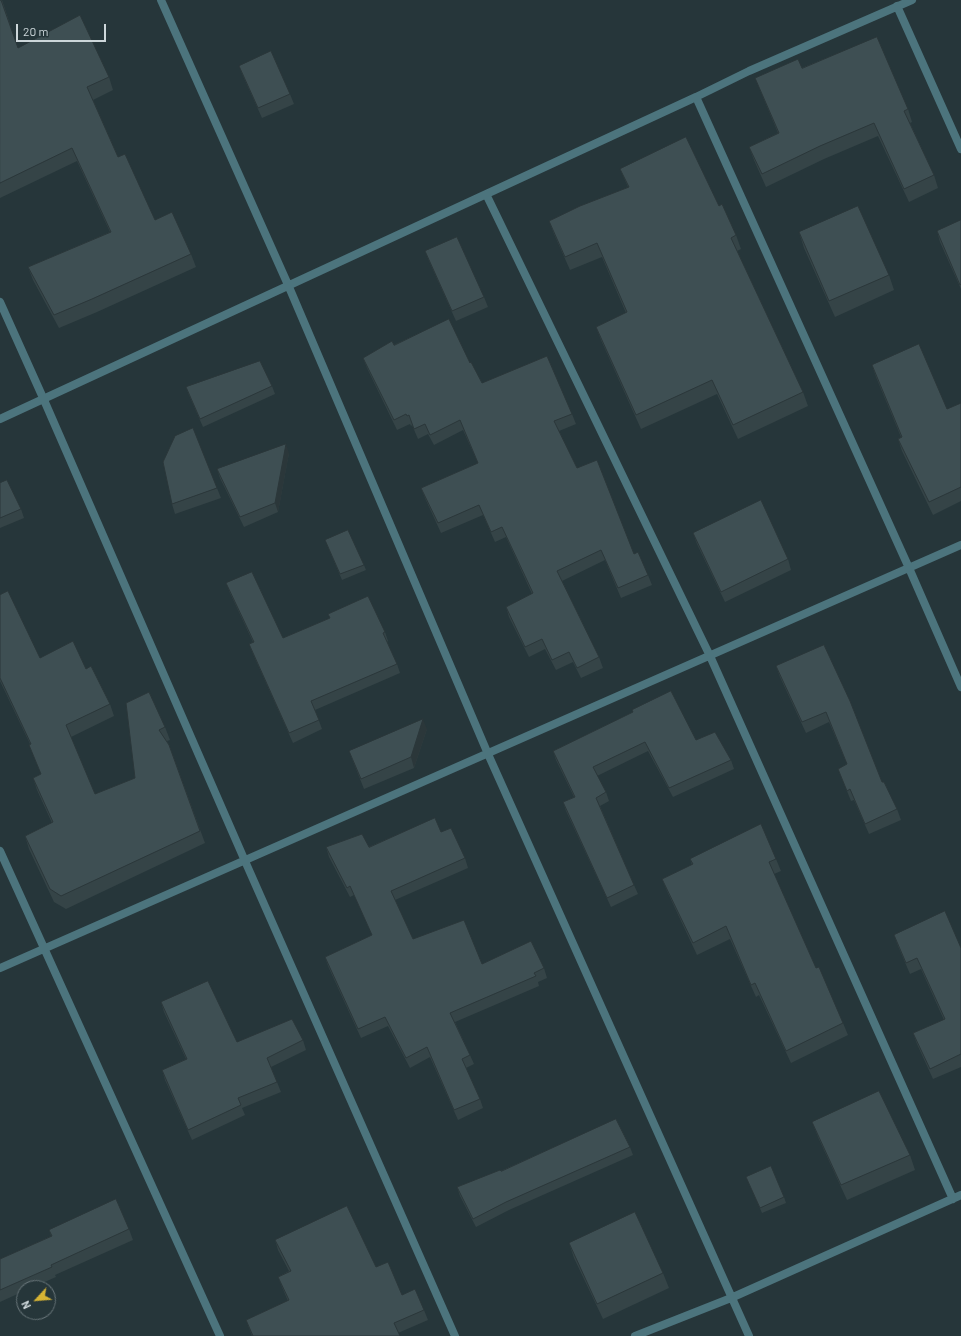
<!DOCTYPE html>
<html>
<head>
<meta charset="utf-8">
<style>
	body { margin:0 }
	#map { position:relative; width:961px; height:1336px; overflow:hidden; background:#26363a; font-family:Barlow,sans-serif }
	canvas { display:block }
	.north { position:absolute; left:16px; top:1280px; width:40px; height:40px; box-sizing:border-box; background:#26363a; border:1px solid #69767a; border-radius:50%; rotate:244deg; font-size:11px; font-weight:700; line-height:16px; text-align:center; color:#cdd7da }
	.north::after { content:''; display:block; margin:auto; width:14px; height:18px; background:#d7b434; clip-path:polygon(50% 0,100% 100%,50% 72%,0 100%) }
	.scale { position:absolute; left:16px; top:24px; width:90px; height:18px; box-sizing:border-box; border:2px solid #cdd7da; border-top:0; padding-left:5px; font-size:12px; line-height:14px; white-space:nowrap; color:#cdd7da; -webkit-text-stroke:3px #26363a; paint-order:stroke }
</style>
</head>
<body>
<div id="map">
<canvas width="961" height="1336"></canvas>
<div class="north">N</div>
<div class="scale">20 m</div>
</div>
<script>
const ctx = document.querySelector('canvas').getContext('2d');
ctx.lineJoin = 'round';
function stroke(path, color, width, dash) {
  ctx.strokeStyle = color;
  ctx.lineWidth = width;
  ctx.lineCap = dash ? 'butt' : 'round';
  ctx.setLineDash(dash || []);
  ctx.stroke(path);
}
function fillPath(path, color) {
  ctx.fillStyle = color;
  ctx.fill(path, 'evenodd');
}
stroke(new Path2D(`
	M161 0 289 287 488 754 749 1336
	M897 6 961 149
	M696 97 909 568 961 687
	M486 194 710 656 953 1199
	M0 302 44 400 245 861 455 1336
	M0 419 696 97 749 71 912 0
	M0 851 220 1336
	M0 968 961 545
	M635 1336 731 1298 961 1195`), '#4c747d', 8);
fillPath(new Path2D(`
	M0 0H2L18 48 109 77 113 90 93 100 118 157 155 220 191 254 196 267 97 312 59 328 33 280 28 267 110 232 77 161 0 198Z
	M239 66 290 94 294 104 262 118 243 76Z
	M802 68 908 109 912 122 910 123 934 175 938 188 909 202 878 136 824 159 766 187 754 160 749 147 778 133 755 78Z
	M620 169 719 206 736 235 741 249 737 251 803 392 808 406 738 439 717 394 641 429 601 340 596 327 626 313 602 257 570 270 554 234 549 221 628 187Z
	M961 220V289L940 242 937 231Z
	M799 232 889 275 894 290 835 317 804 248Z
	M425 251 484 297 488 307 456 321 429 261Z
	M394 345 470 363 482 383 572 414 576 424 559 431 577 468 648 575 652 585 621 598 605 560 562 581 599 657 603 668 581 678 573 662 556 670 545 649 529 657 509 617 506 607 532 594 506 537 495 542 483 515 441 533 425 498 421 488 478 463 463 430 434 445 428 434 418 439 412 425 411 426 410 424 397 430 367 368 363 358Z
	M872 365 947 409 961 403V501L933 515 902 451 898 439 901 437 876 377Z
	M272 386 275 394 203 427 189 395 186 387Z
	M289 453 278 512 244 527 220 478 217 469Z
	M0 483 21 509 24 518 0 528Z
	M217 488 221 498 175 514 172 504Z
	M693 533 788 559 791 570 725 602 697 544Z
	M325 540 364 565 366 570 342 580Z
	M226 583 283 638 330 618 328 614 385 632 388 641 387 642 397 664 400 673 315 710 322 729 293 743 253 654 249 644 253 642 230 593Z
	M0 595 40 658 86 669 110 704 114 716 71 737 95 794 135 778 126 703 165 727 170 740 167 741 169 745 205 843 66 909 54 902 29 849 25 836 52 823 37 790 33 778 41 774 34 757 29 745 30 744 0 681Z
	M824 645 882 782 897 809 901 820 869 834 854 800 851 801 838 769 847 764 829 722 806 733 780 677 776 666Z
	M633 712 696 740 731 760 734 769 673 797 648 751 597 776 606 792 609 801 600 806 634 885 638 894 611 907 566 811 563 802 574 797 556 760 553 751Z
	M427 729 414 768 364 789 349 751Z
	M441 832 465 858 468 868 395 900 413 939 482 964 544 968 547 978 538 982 539 986 455 1022 470 1055 474 1064 466 1068 480 1099 483 1108 458 1120 430 1057 410 1068 388 1026 361 1038 328 966 325 957 372 935 354 895 350 897 329 857 326 847H369Z
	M690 859H776L781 871 774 874 816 968 843 1023 848 1035 791 1063 759 995 756 997 730 939 697 955 667 891 662 879 692 865Z
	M894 935 961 948V1067L933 1079 917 1044 913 1033 944 1020 921 969 910 974 898 946Z
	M161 1002 237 1042 303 1040 306 1050 271 1067 281 1092 242 1108 245 1115 192 1140 165 1080 162 1070 186 1059 164 1012Z
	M812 1122 910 1155 915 1170 847 1200 818 1137Z
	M630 1147 633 1155 509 1210 476 1227 460 1196 457 1187 501 1171Z
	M746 1177 784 1197 786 1203 762 1213Z
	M129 1229 133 1240 55 1275 56 1277 31 1288H24V1291L0 1302V1259L51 1236 49 1230Z
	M275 1240 376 1267 402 1295 424 1310 428 1320 398 1333 400 1336H252L246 1320 288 1301 282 1287 278 1277 289 1271 278 1250Z
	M569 1243 663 1273 669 1288 603 1319 574 1258Z`), '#354447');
fillPath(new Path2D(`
	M286 444 289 453 278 512 275 503Z
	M423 719 427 729 414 768 411 757Z`), '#2b373a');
const building = new Path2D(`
	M0 0H1L18 48 80 15 109 77 87 87 118 157 125 154 155 220 172 212 191 254 92 299 54 315 28 267 111 232 72 148 0 183Z
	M877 37 908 109 904 111 934 175 904 189 874 123 820 146 762 174 749 147 779 133 755 78 798 59 802 68Z
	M271 51 290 94 258 108 239 66Z
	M686 137 719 206 722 204 736 235 731 238 803 392 733 425 712 380 636 415 596 327 627 312 597 243 565 257 549 221 580 206 629 187 620 169Z
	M858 206 889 275 829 301 799 232Z
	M961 220V284L960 285 937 231Z
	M457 237 484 297 452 311 425 251Z
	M449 319 470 363 471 362 482 383 547 356 572 414 554 421 577 468 597 460 634 554 638 552 648 575 618 588 601 550 557 571 599 657 577 668 569 652 552 660 542 639 525 647 506 607 533 593 502 527 491 532 479 505 438 523 421 488 478 463 460 420 430 435 425 424 414 429 409 415 407 416 406 414 394 420 363 358 392 341 394 345Z
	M919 344 947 409 961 403V487L929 502 898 439 902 437 872 365Z
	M260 361 272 386 200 419 186 387Z
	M193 428 217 488 172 504 163 462 175 436Z
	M286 444 275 503 240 517 217 469Z
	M7 480 21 509 0 518V483Z
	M761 500 788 559 721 592 693 533Z
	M348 530 364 565 340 574 325 540Z
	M252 572 283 638 330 618 328 614 368 596 385 632 383 633 397 664 311 701 319 720 289 733 249 644 254 642 226 583Z
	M8 591 40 658 73 641 86 669 91 666 110 704 66 725 95 794 135 778 126 703 149 692 165 727 159 730 169 745 200 831 61 896 50 889 25 836 53 822 33 778 41 774 29 745 31 744 0 678V595Z
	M824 645 850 701 882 782H884L897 809 865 824 850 789 847 791 838 769 847 764 826 712 802 722 776 666Z
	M671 691 696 740 715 732 731 760 669 788 645 742 593 767 606 792 596 798 634 885 607 898 563 802 575 797 553 751 633 712 632 710Z
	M423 719 411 757 361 779 349 751Z
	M435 818 441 832 451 828 465 858 391 891 413 939 464 920 482 964 531 941 544 968 534 973 536 976 450 1013 470 1055 462 1059 480 1099 454 1110 427 1047 406 1058 385 1017 358 1029 325 957 372 935 350 886 347 888 326 847 362 834 369 847Z
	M761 824 776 859 769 862 816 968 819 967 843 1023 786 1051 755 983 751 985 726 926 693 943 662 879 693 864 690 859Z
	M945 911 961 948V1054L930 1069 913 1033 945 1019 917 958 906 963 894 935Z
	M208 981 237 1042 292 1019 303 1040 267 1058 277 1082 238 1098 241 1105 188 1130 162 1070 187 1059 161 1002Z
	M879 1091 910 1155 841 1185 812 1122Z
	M616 1119 630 1147 506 1202 473 1219 457 1187 500 1170 501 1171Z
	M771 1166 784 1197 760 1208 746 1177Z
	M116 1199 129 1229 51 1265 52 1267 0 1290V1259L52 1236 49 1230Z
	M347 1206 376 1267 388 1262 402 1295 415 1289 424 1310 394 1323 400 1336H253L246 1320 289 1300 278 1277 291 1271 275 1240Z
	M635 1212 663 1273 597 1304 569 1243Z`);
fillPath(building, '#3e4f53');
stroke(building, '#2b373a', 1);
</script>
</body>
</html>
